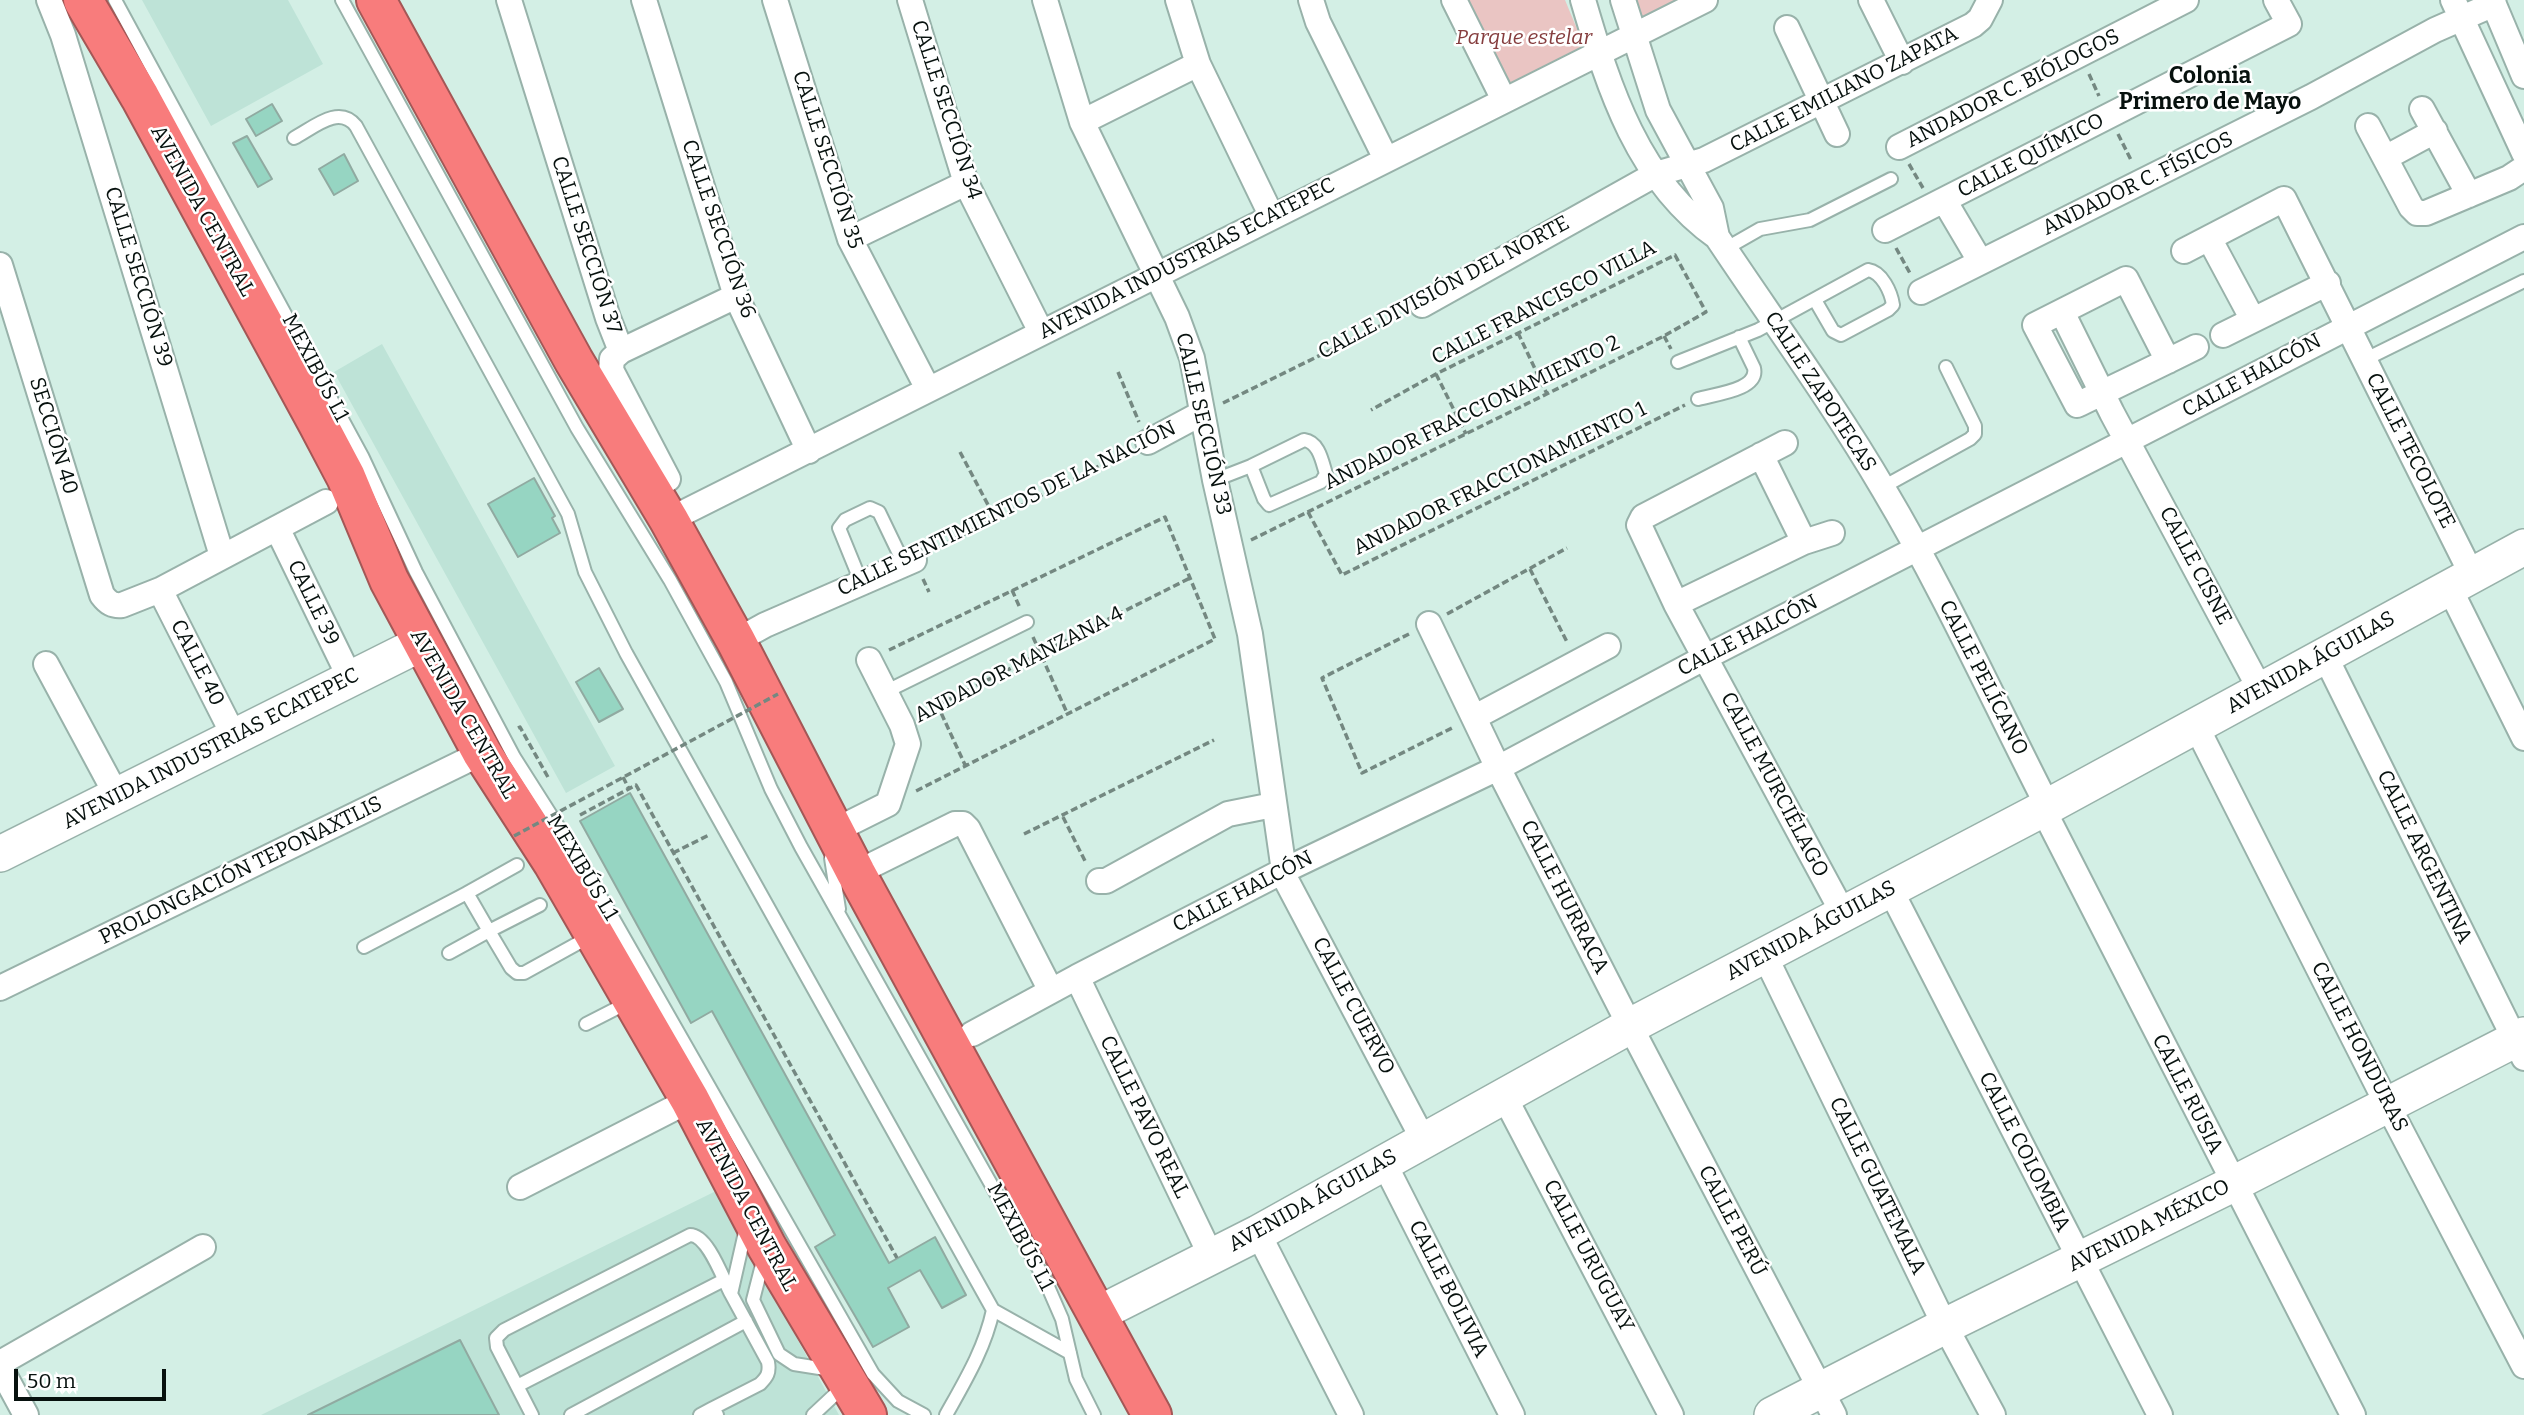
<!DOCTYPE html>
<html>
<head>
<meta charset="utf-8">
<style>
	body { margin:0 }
	#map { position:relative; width:2524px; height:1415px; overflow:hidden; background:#d3efe5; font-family:Bitter,serif }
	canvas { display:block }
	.scale { position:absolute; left:14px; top:1369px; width:152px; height:32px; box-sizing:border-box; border:4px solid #07110e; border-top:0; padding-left:9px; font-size:21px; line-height:24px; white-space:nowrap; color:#07110e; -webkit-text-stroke:5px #fff; paint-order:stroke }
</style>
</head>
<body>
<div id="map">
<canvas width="2524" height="1415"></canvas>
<div class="scale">50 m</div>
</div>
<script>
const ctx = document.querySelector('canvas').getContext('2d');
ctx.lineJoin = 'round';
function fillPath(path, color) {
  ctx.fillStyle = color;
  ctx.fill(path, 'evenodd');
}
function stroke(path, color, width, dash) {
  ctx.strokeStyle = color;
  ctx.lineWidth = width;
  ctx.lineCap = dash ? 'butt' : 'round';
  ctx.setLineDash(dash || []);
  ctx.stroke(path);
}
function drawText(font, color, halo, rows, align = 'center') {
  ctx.font = font + ' Bitter,serif';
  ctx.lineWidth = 5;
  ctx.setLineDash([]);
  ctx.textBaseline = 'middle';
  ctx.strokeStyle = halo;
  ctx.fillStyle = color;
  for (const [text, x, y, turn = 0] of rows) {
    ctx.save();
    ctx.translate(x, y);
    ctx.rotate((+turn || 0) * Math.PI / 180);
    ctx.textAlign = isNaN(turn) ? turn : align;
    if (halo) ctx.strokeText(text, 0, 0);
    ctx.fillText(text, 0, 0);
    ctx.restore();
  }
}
fillPath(new Path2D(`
	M142 0H288L323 64 211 126Z
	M382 344 615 766 566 793 334 372Z
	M716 1191 839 1415H261Z`), '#bee3d7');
fillPath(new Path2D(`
	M1466 0H1565L1587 53 1504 89Z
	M1636 0H1689L1643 22Z`), '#eac5c3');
const building = new Path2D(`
	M272 104 282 121 256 136 246 119Z
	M247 136 272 179 258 187 233 143Z
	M344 154 358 181 334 195 319 169Z
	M534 478 555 516 552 518 560 533 518 557 488 504Z
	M599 668 623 709 599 722 576 682Z
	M630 793 889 1263 935 1237 966 1295 942 1308 920 1270 888 1288 909 1327 873 1347 815 1247 835 1235 712 1011 691 1023 580 821Z
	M460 1340 499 1415H308Z`);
fillPath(building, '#96d5c2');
stroke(building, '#90aaa1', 2);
const lane = new Path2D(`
	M115 0 362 456 416 572 514 757 582 864 873 1374 898 1401 924 1415
	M342 0 577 428 670 580 726 682 771 789 801 847 1045 1280 1062 1319 1076 1379 1094 1415
	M294 138C313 128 339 104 356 126L568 514 585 572 626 653 993 1310
	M1725 249 1760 229 1810 220 1891 179
	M2364 360 2524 281
	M1678 362 1758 330 1868 270C1882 272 1891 292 1893 305L1888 310 1841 335 1833 331 1815 300
	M1698 399C1715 394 1759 390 1754 368L1739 337
	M1215 480 1251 466 1304 440C1319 442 1322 461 1326 474L1321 482 1269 505 1264 499 1251 466
	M1883 487 1970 439 1975 434V426L1946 367
	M861 582 839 528 845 520 870 508 879 512 904 564
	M885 692 1027 622
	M831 858 839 909
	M540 905 489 931 511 968 517 973H524L591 936
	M364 947 467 893
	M449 953 489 931 467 893 517 865
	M586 1024 629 1002
	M764 1257 753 1300 779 1354 794 1364 832 1370
	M517 1386 724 1280
	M532 1415 497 1347 496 1338 504 1330 690 1235C708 1235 723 1279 731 1294
	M571 1415 746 1321
	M700 1415 713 1408
	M717 1415 713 1408 760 1384C767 1377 770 1373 768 1362L731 1294 746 1228
	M813 1415 844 1386
	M946 1415C965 1381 985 1348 993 1310L1070 1353`);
const street = new Path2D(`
	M49 0 63 35 222 556
	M509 0 608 318 621 351 612 359 611 370 668 479
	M644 0 736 296 809 451
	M775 0 850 239 928 389
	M910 0 966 183 1041 332
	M1045 0 1082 122 1177 317 1192 358 1215 480 1250 634 1285 878 1424 1141
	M1178 0 1198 64 1272 217
	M1311 0 1318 22 1386 159
	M1454 0 1504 100
	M1583 0C1609 89 1638 181 1717 237 1773 321 1833 403 1884 490 1943 589 1991 695 2043 797L2048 819 2353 1415
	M1623 0 1658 110 1711 208 1717 237
	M1871 0 1902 62
	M2453 0 2524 153
	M2492 0 2524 76
	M1787 28 1837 134
	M2422 109 2469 195
	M1082 122 1198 64
	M2368 126 2411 207 2417 213H2426L2509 178 2524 168
	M1899 147 2186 0
	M2385 158 2435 131
	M1944 200 1980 261
	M1885 230 2289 24 2276 0
	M2209 238 2253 320
	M850 239 966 183
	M2184 251 2284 199 2472 575
	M0 265 102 595C108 603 113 606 122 605L160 590 326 502
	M1921 292 2311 97 2435 30 2494 4
	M1422 305 1656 174 1704 160 1973 25 1980 19 1990 0
	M2062 312 2112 413 2261 691
	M2223 335 2328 283
	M621 351 736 296
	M2168 361 2126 279 2035 325 2077 405C2116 386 2156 367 2196 347
	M1148 442 1202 413
	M1785 443 1643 517 1639 525 1676 604 1843 913
	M1761 455 1804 542
	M669 520 1705 0
	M277 528 350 678
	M2449 587 2524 738
	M160 590 234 736
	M1676 604 1804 542 1832 533
	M1429 624 1498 768 1630 1026 1834 1415
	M736 641 765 625 914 560
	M2325 656 2524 1058
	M46 664 117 796
	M1475 717 1608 646
	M2196 726 2387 1104 2524 1366
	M834 831 888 804 908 744 902 725 869 660
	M856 873 955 824H963L968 829 1051 991
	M1099 881H1106L1228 814 1273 805
	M1890 889 2160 1415
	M1765 956 1945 1326 1993 1415
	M1077 977 1211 1256
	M0 988 482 753
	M972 1034 1077 977 1283 871 1498 768 1704 658 2524 237
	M1504 1096 1671 1415
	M1384 1163 1512 1415
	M520 1187 690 1100
	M1258 1233 1351 1415
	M0 1363 203 1247
	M0 1367 26 1415`);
const secondary = new Path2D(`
	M0 854 422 643
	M1098 1314 1258 1233 1630 1026 2045 808 2524 547
	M1772 1415 1945 1326 2233 1184 2524 1035`);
const highway = new Path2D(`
	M83 0 140 97 318 424 346 477 389 580 482 753 553 863 690 1100 767 1247 867 1415
	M376 0 574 361 669 520 736 641 856 873 1152 1415`);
stroke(lane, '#98b2aa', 16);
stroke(street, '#98b2aa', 28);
stroke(secondary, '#98b2aa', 38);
stroke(highway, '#a45756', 42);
stroke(new Path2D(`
	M2089 74 2099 96
	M2118 134 2132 162
	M1909 164 1923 188
	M1896 248 1911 275
	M1518 333 1547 394
	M1664 336 1671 349
	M1118 372 1139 422
	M1436 374 1466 434
	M1223 403 1402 315
	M960 452 995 518
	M1308 512 1342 575 1685 405
	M1251 540 1664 336 1706 312 1675 255 1436 374 1371 410
	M933 550 1129 451
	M1530 569 1567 642
	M923 579 929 592
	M1012 590 1020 608
	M1447 614 1567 548
	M1409 634 1322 678 1362 773 1454 727
	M1033 637 1068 715
	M889 650 1165 517 1215 639 916 791
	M937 704 966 767
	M920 714 1190 578
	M518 728 520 727 549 779
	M623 777 629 789
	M580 815 636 785 897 1258
	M1063 817 1086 863
	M1024 834 1214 740
	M673 853 709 835`), '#748881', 3.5, [7, 3.5]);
stroke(lane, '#fff', 12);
stroke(street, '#fff', 24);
stroke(secondary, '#fff', 35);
stroke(highway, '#f87c7c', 38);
stroke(new Path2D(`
	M514 836 778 694`), '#748881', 3.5, [7, 3.5]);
drawText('italic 21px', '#853d3e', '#fff', [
	["Parque estelar",1524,38]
]);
drawText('21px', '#07110e', '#fff', [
	["ANDADOR C. BIÓLOGOS",2013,89,-27],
	["CALLE EMILIANO ZAPATA",1844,90,-27],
	["CALLE SECCIÓN 34",946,110,72],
	["CALLE QUÍMICO",2031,156,-27],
	["CALLE SECCIÓN 35",827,160,72],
	["ANDADOR C. FÍSICOS",2138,184,-26],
	["AVENIDA CENTRAL",202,211,61],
	["CALLE SECCIÓN 36",718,229,71],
	["CALLE SECCIÓN 37",586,245,72],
	["AVENIDA INDUSTRIAS ECATEPEC",1187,259,-27],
	["CALLE SECCIÓN 39",138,277,73],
	["CALLE DIVISIÓN DEL NORTE",1444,288,-28],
	["CALLE FRANCISCO VILLA",1544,303,-27],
	["MEXIBÚS L1",315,368,62],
	["CALLE HALCÓN",2252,376,-28],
	["CALLE ZAPOTECAS",1820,392,57],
	["ANDADOR FRACCIONAMIENTO 2",1472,413,-26],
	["CALLE SECCIÓN 33",1203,424,77],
	["SECCIÓN 40",53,436,73],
	["CALLE TECOLOTE",2410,451,63],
	["ANDADOR FRACCIONAMIENTO 1",1500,479,-26],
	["CALLE SENTIMIENTOS DE LA NACIÓN",1007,509,-26],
	["CALLE CISNE",2195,566,62],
	["CALLE 39",313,603,64],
	["CALLE HALCÓN",1748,636,-27],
	["CALLE 40",197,663,63],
	["AVENIDA ÁGUILAS",2311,663,-29],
	["ANDADOR MANZANA 4",1019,665,-27],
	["CALLE PELÍCANO",1983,678,63],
	["AVENIDA CENTRAL",463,714,60],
	["AVENIDA INDUSTRIAS ECATEPEC",211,749,-27],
	["CALLE MURCIÉLAGO",1774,785,62],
	["CALLE ARGENTINA",2424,857,64],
	["MEXIBÚS L1",582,868,59],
	["PROLONGACIÓN TEPONAXTLIS",241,871,-26],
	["CALLE HALCÓN",1243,892,-27],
	["CALLE HURRACA",1564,897,63],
	["AVENIDA ÁGUILAS",1811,931,-28],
	["CALLE CUERVO",1353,1006,62],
	["CALLE HONDURAS",2359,1047,63],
	["CALLE RUSIA",2187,1094,63],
	["CALLE PAVO REAL",1144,1117,64],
	["CALLE COLOMBIA",2024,1152,63],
	["CALLE GUATEMALA",1877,1186,64],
	["AVENIDA ÁGUILAS",1313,1201,-29],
	["AVENIDA CENTRAL",746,1205,62],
	["CALLE PERÚ",1732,1221,62],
	["AVENIDA MÉXICO",2149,1226,-27],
	["MEXIBÚS L1",1020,1237,62],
	["CALLE URUGUAY",1588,1256,62],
	["CALLE BOLIVIA",1448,1289,63]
]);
drawText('bold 23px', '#07110e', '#fff', [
	["Colonia",2210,77],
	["Primero de Mayo",2210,103]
]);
</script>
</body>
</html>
